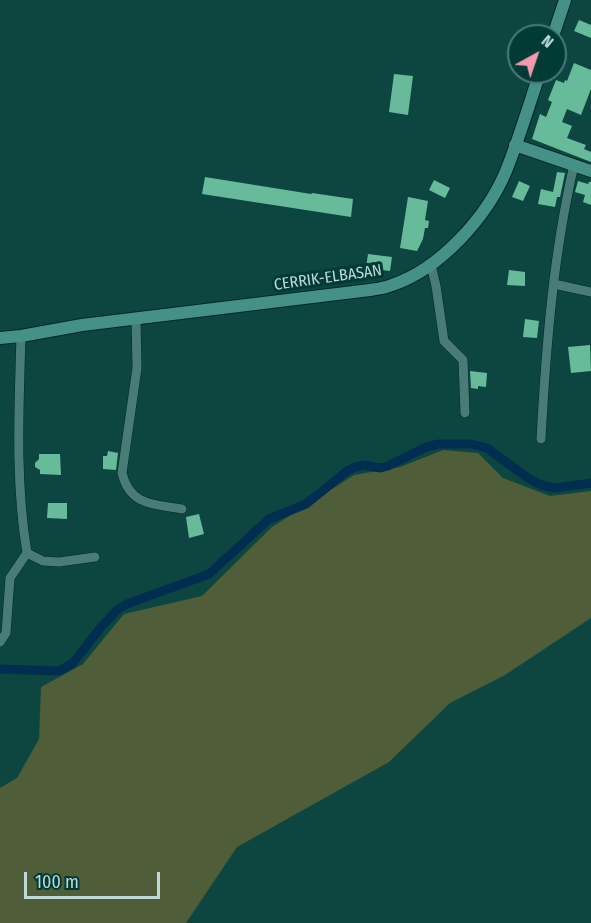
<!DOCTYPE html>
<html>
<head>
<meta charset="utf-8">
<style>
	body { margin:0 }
	#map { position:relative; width:591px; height:923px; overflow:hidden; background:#0d4641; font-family:"Fira Sans Condensed",sans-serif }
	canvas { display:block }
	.north { position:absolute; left:507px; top:24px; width:60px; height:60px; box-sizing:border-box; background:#003b36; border:2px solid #4c7a76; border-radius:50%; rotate:40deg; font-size:16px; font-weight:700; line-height:24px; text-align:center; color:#bfd9d5 }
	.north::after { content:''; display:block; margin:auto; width:21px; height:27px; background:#f29aac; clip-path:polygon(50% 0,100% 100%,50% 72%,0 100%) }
	.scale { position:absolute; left:24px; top:872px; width:136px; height:27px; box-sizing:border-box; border:3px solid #bfd9d5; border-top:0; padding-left:8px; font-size:18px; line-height:21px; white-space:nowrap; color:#bfd9d5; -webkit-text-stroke:4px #003b36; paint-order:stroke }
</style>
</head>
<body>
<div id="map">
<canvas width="591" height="923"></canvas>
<div class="north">N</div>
<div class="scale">100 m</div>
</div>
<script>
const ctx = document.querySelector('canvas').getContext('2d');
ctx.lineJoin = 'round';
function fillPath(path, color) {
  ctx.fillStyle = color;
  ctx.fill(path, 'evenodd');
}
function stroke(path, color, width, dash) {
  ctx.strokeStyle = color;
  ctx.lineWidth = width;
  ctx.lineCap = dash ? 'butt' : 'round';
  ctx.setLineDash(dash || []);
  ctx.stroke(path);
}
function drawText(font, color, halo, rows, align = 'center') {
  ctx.font = font + ' "Fira Sans Condensed",sans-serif';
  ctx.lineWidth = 6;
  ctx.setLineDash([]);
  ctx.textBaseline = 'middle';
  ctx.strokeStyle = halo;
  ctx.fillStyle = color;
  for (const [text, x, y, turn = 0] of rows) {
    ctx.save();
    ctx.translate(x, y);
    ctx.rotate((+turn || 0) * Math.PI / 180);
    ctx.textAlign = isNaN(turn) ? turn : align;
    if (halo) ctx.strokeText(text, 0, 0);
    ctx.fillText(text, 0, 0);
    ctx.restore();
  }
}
fillPath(new Path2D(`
	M443 450 478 453 503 478 550 496 591 491V618L505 675 450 703 389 762 237 847 186 923H0V788L17 778 39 739 41 687 83 664 124 614 202 596 272 527 354 475 400 467Z`), '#4f5e38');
stroke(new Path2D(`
	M0 669 59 671 73 663 102 626 117 610 127 604 209 574 269 519 306 504 347 471 355 467 364 465 380 468 388 466 426 447 439 444H471L487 448 528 478 541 485 555 488 591 483`), '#002e50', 9);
fillPath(new Path2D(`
	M579 20 591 25V38L574 31Z
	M574 63 591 70V89L581 115 567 109 562 122 572 126 567 138 586 145 584 149 591 152V162L532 139 540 114 546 117 552 102 548 100 556 80 564 83 565 80 567 81Z
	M394 74 413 76 408 115 389 112Z
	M557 172 565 173 560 197H557L555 207 538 204 541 189 553 192Z
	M205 177 311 194 312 193 353 199 351 217 202 194Z
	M434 180 450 188 445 198 429 190Z
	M519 181 530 186 523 201 512 197Z
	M578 181 588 184 589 182H591V205L583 202 585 195 575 192Z
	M408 197 428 201 425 220 429 221 428 228H425L423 239 417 251 400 248Z
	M368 254 392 257 390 271 366 268Z
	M509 270 525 272V286L507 285Z
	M525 319 539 321 537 338 523 337Z
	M590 345 591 371 571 373 568 347Z
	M470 371 487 373 486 387 478 386V389L471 388Z
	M108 451 118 453 116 470 103 469V456H107Z
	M39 454H60L61 475 40 474V470L35 467V463L39 459Z
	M48 503H67V519L47 518Z
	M199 514 204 534 189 538 186 517Z`), '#67bb9a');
const minor = new Path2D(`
	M431 265 436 286 444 341 463 360 465 413
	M554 284 591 292
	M136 318 137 368 122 473C130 506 154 504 182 509
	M541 439C546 348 553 255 574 165
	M27 553 43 561 59 562 95 557
	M0 642 6 633 10 578 27 553C15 481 19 408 21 336`);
const major = new Path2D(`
	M553 36 565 0
	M515 145 591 171
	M0 338 21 336 82 325 370 290C377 289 385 288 392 285 440 269 487 217 506 171 519 139 529 105 540 72`);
stroke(minor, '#002a26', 10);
stroke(major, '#002a26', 14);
stroke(minor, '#497c76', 9);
stroke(major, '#459087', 12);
drawText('16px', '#bfd9d5', '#003b36', [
	["CERRIK-ELBASAN",328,278,-8]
]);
</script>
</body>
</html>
